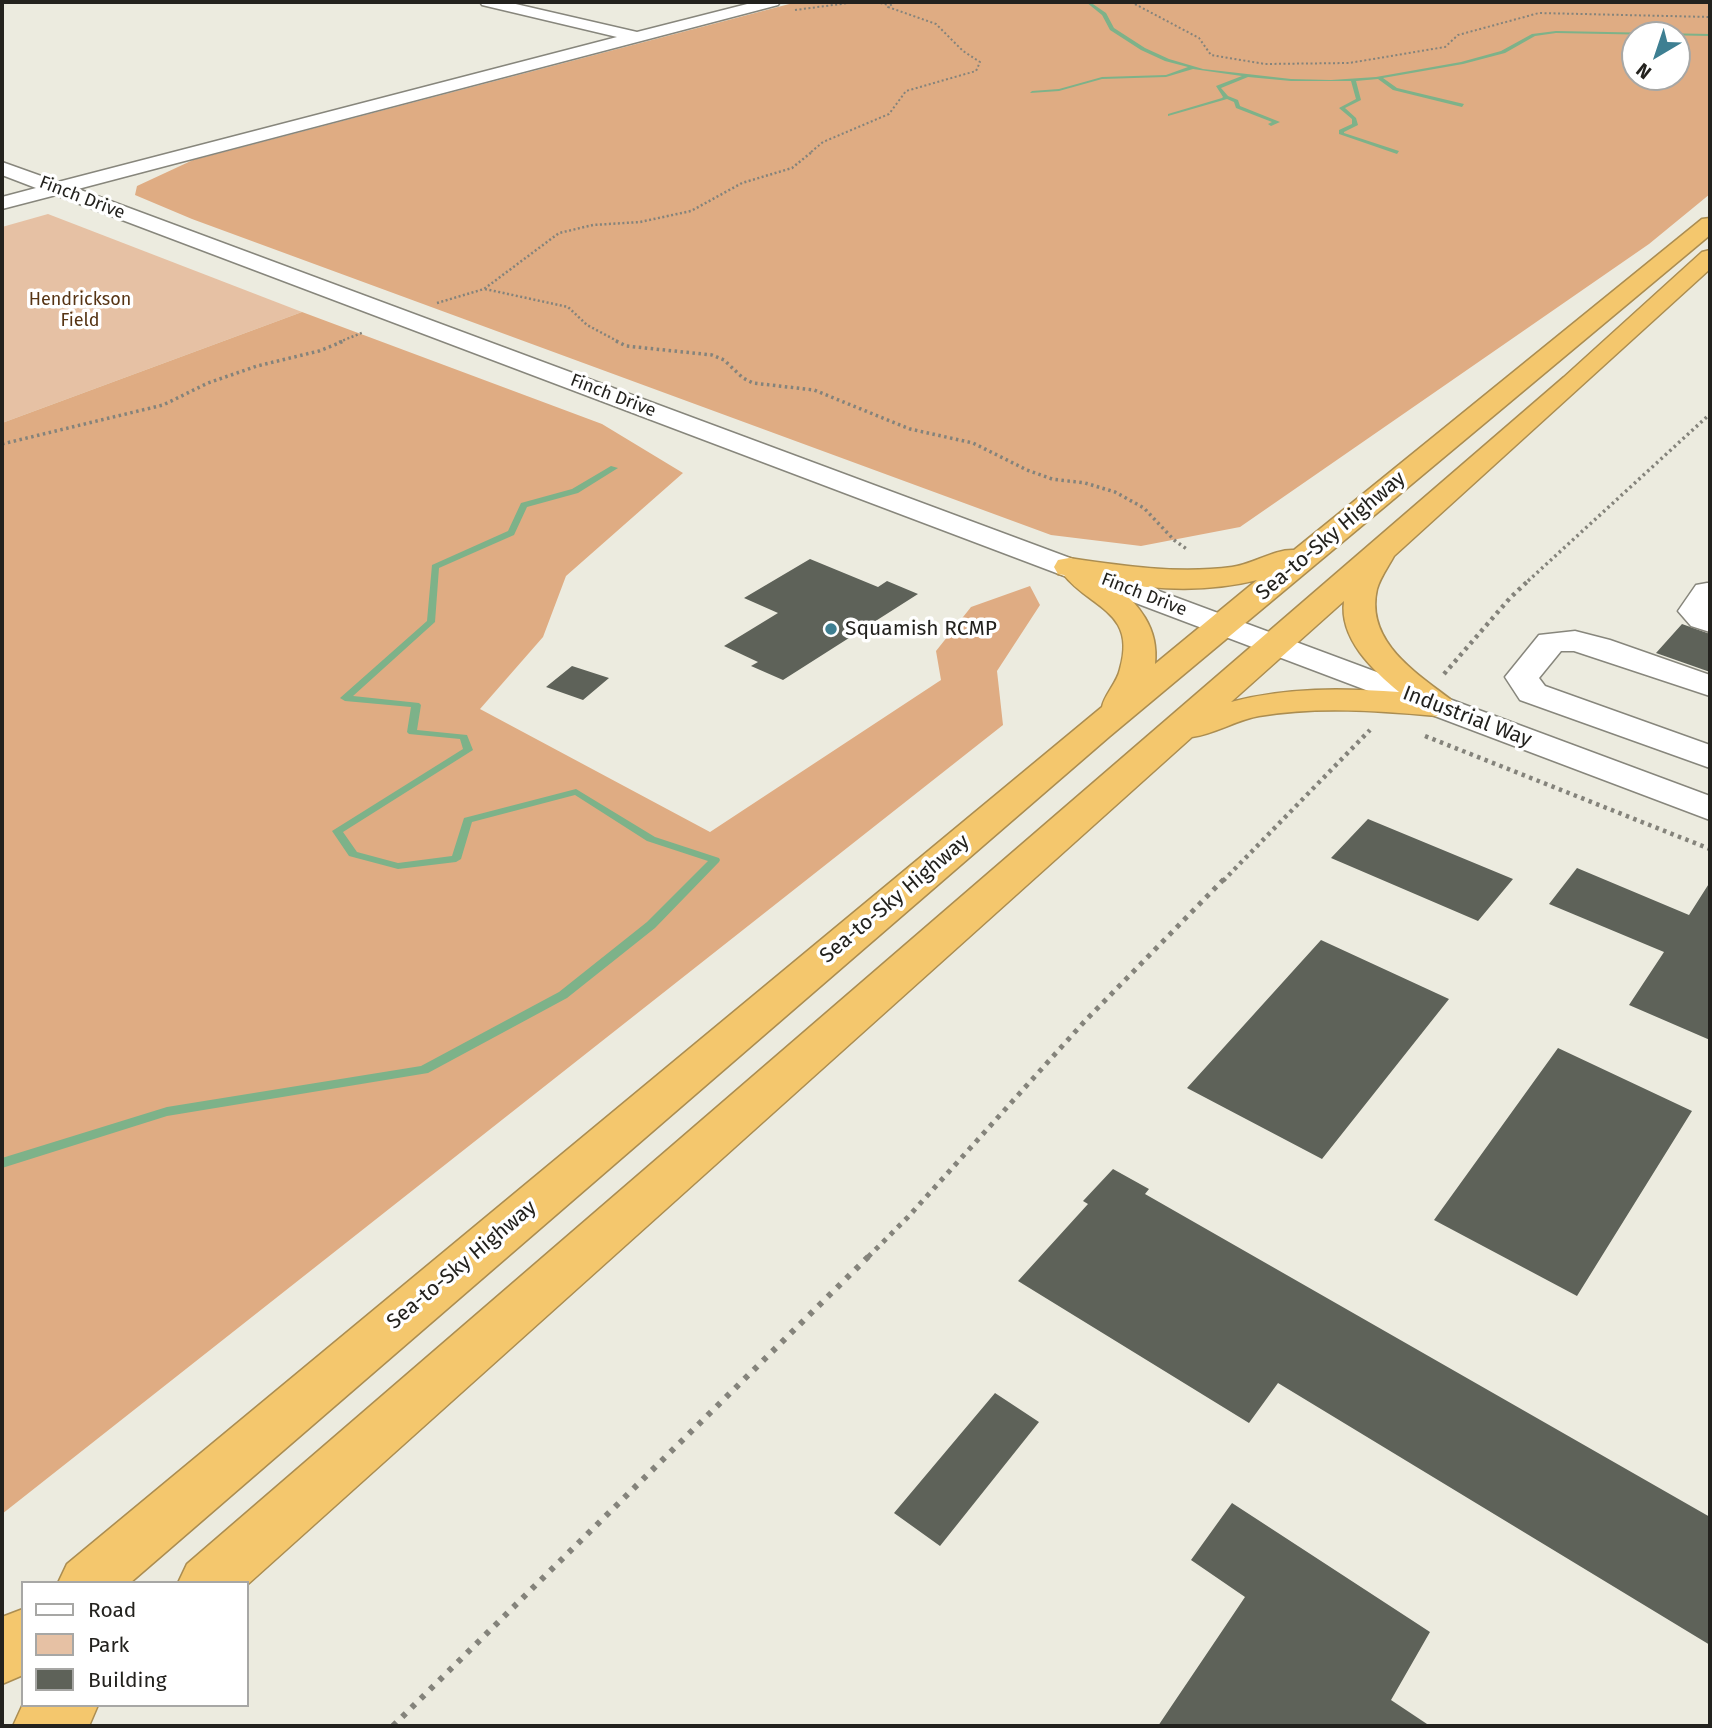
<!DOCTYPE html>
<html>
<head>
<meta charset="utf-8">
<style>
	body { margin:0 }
	#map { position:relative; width:1712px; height:1728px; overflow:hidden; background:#ecebdf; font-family:"Fira Sans",sans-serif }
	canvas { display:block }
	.frame { position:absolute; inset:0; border:4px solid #23221e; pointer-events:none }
	.legend { position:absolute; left:21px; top:1581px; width:228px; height:126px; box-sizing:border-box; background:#fff; border:2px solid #a7a7a5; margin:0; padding:9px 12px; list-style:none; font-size:21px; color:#23221e }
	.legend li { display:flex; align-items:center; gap:14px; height:35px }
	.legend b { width:35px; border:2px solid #a7a7a5 }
	.north { position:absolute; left:1621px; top:21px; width:70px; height:70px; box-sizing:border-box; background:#fff; border:2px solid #a7a7a5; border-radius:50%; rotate:219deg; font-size:19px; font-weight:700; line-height:28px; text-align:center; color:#23221e }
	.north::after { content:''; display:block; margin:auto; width:24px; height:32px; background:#3e7f92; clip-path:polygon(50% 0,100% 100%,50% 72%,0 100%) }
</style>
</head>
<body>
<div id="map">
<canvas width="1712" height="1728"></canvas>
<div class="frame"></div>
<ul class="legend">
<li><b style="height:9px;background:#fff"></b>Road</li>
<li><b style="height:19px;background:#e6c1a4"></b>Park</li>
<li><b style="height:19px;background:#5e6259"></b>Building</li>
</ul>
<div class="north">N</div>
</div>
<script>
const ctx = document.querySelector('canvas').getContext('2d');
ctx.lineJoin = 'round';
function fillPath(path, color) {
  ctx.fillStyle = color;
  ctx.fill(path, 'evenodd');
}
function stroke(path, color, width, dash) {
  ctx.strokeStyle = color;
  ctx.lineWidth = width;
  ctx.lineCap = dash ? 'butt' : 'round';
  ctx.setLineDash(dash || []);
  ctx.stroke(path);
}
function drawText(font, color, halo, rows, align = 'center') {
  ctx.font = font + ' "Fira Sans",sans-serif';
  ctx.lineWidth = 7;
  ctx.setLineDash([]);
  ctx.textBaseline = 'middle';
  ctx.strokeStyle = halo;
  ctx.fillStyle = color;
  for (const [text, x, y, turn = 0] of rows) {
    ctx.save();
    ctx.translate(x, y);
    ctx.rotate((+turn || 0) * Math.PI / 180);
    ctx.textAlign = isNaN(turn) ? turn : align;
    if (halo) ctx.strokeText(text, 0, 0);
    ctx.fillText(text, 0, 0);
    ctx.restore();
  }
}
fillPath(new Path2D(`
	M48 214 302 312 2 423V227Z`), '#e6c1a4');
fillPath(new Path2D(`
	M797 2H1710V194L1649 244 1240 527 1141 546 1051 535 192 219 135 195 137 186 193 160ZM1635 35H1677V77H1635Z
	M302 312 602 424 683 473 566 576 543 637 480 709 710 832 941 680 936 651 971 607 1030 586 1040 605 997 671 1003 725 2 1514V423Z`), '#dfac83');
fillPath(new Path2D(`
	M1086 2H1090L1106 13 1114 28 1145 48 1169 59 1203 69 1291 79 1331 80 1376 77 1461 62 1501 51 1532 34 1556 31 1710 34V36L1556 33 1535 36 1505 53 1463 64 1383 78 1397 88 1464 104 1462 107 1393 90 1378 79 1356 81 1361 100 1345 108 1356 118 1358 125 1344 132V133L1399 151 1397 154 1339 134V130L1352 124V119L1339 108 1356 99 1351 81H1291L1248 77 1221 88 1228 96 1238 100 1240 106 1280 122 1271 126 1268 124 1272 122 1236 108 1234 102 1227 99 1168 116V114L1222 98 1223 97 1216 86 1242 76 1193 69 1166 77 1102 79 1059 91 1030 93 1032 91 1059 89 1102 77 1166 75 1188 67 1165 61 1141 50 1110 30 1102 15Z
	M611 466 618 468 578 493 527 507 514 535 439 568 435 622 353 696 419 703 421 705 417 730 467 735 473 750 343 832 357 852 398 863 452 856 464 818 576 789 655 837 719 858 720 860 719 862 655 928 567 998 428 1073 167 1116 2 1168V1158L167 1107 421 1066 559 992 647 922 708 861 647 841 575 795 472 822 461 859 456 862 398 869 349 856 332 831 463 749 460 739 409 734 407 732 411 707 345 701 340 698 427 621 432 565 508 531 521 503 572 489Z`), '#7db289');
fillPath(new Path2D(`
	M810 559 878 587 887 581 918 594 783 680 751 666 758 662 724 646 778 613 744 598Z
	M1682 624 1710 634V672L1656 653Z
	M572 666 609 678 583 700 546 687Z
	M1368 819 1513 879 1478 921 1331 858Z
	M1577 868 1689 915 1710 882V1040L1629 1005 1664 952 1549 904Z
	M1321 940 1449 999 1322 1159 1187 1088Z
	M1558 1048 1692 1111 1577 1296 1434 1220Z
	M1113 1169 1149 1189 1145 1194 1710 1517V1645L1278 1383 1249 1423 1018 1281 1088 1204 1083 1201Z
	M995 1393 1039 1422 940 1546 894 1513Z
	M1232 1503 1430 1632 1391 1700 1430 1726H1158L1245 1597 1191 1560Z`), '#5e6259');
const minor = new Path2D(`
	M480 2H507L637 32 755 2H780L778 5 78 189 1710 796V820L56 195 2 209V197L36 188 2 175V162L58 182 617 37 482 5Z
	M1707 583H1710V632L1691 626 1678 611 1696 585Z
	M1575 631 1610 640 1710 675V696L1574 651H1561L1539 678 1545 686 1710 745V768L1520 700 1505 677 1539 635Z`);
const highway = new Path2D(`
	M1710 218V235L1110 736 130 1583H58L67 1564 1102 707C1104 695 1117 683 1120 669 1137 611 1090 608 1064 575L1058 574 1054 567 1058 560 1069 558C1123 566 1177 574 1232 567 1253 564 1274 549 1294 550L1702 219ZM1257 580 1155 664C1159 628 1139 604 1112 583 1161 590 1209 592 1257 580Z
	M1710 250V269L1394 556C1388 567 1380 578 1377 589 1365 641 1415 672 1450 699L1455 706 1450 713 1438 716C1378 711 1319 706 1259 716 1236 720 1215 734 1192 737L247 1585 178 1583 187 1564 1564 377 1702 252ZM1344 601C1339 639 1373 670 1399 692 1343 688 1286 687 1231 702Z
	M23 1609V1675L2 1684V1617Z
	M23 1704V1705H98L89 1726H13Z`);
stroke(minor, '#87867c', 3);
stroke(highway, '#ab8d51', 3);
stroke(new Path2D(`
	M876 2 889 5
	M1131 2 1199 38 1211 55 1265 64 1349 63 1445 47 1458 35 1539 13 1710 17
	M795 10 856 2
	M811 152 823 142 889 114 906 91 976 71 980 62 963 51 936 24 888 7 895 2`), '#84837b', 2, [2, 2.5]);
stroke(new Path2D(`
	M485 289 568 307 587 325 619 342
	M437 303 484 289 559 233 593 225 640 222 691 211 742 183 792 168 813 151
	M339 342 364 332`), '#84837b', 2.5, [2, 2.5]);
stroke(new Path2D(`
	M616 341 626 346 712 355 724 360 743 378 753 383 814 390 910 429 973 443 1027 470 1052 479 1085 483 1115 492 1144 508 1174 540 1188 550
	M2 444 163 405 208 383 257 366 319 351 344 341
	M1528 581 1710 414`), '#84837b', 3.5, [2.5, 3.5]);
stroke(new Path2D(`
	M1444 674 1510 598 1530 579
	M1425 736 1710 849
	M1223 881 1370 730`), '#84837b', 4.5, [3.5, 4.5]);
stroke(new Path2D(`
	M868 1257 908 1217 1084 1022 1224 879`), '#84837b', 5, [4.5, 6]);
stroke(new Path2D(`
	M393 1726 870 1255`), '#84837b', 6, [5, 8]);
fillPath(minor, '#fff');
fillPath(highway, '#f4c76d');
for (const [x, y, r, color] of [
	[831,629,7,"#3e7f92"]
]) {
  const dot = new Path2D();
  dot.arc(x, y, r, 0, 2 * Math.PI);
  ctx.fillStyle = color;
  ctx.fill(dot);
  stroke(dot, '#fff', 2.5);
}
drawText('18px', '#23221e', '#fff', [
	["Finch Drive",82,198,21],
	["Finch Drive",613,396,21],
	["Finch Drive",1144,595,21]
]);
drawText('18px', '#563414', '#fff', [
	["Hendrickson",80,300],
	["Field",80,321]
]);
drawText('21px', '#23221e', '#fff', [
	["Sea-to-Sky Highway",1331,536,-40],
	["Industrial Way",1467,717,21],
	["Sea-to-Sky Highway",895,899,-40],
	["Sea-to-Sky Highway",462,1265,-40]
]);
drawText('21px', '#23221e', '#fff', [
	["Squamish RCMP",845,629]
], 'left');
</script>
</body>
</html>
